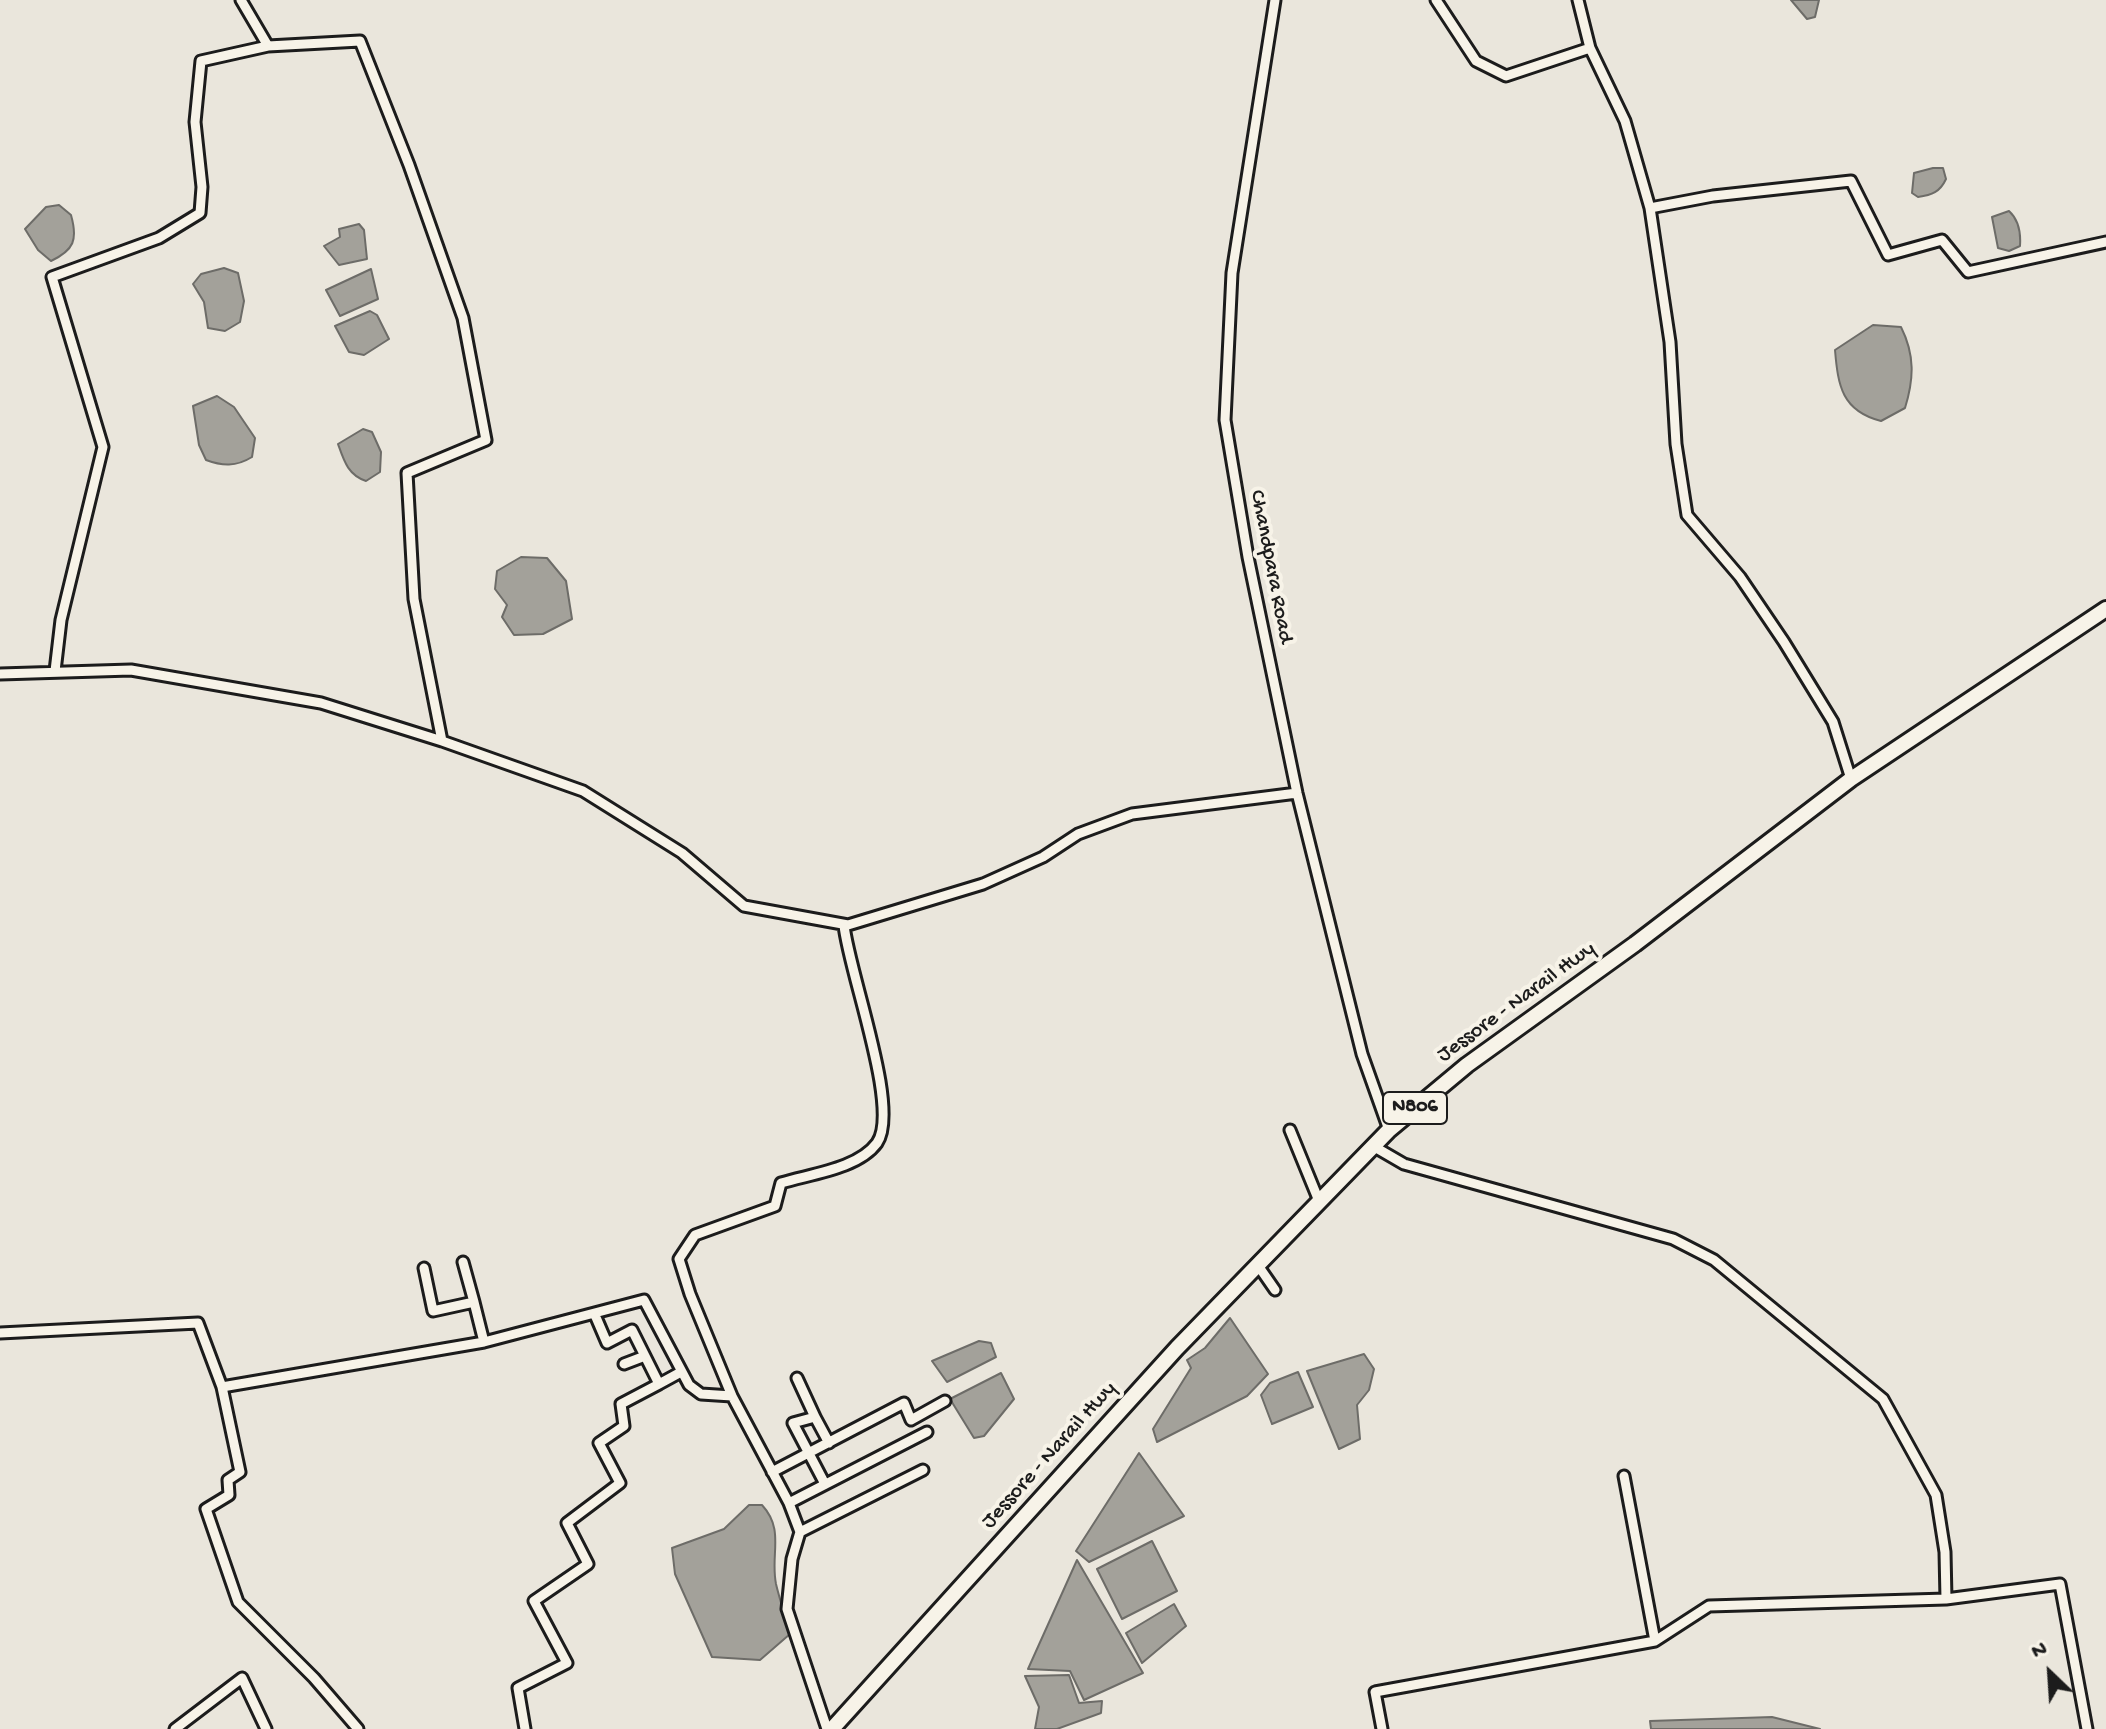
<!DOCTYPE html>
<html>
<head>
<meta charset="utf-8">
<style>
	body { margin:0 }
	#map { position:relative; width:2106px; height:1729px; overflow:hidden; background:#eae6dc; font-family:"Gochi Hand",sans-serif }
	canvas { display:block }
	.north { position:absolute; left:2010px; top:1633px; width:80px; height:80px; -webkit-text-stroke:6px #f7f3e8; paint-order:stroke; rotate:335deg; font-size:22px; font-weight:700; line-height:32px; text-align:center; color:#1c1c1c }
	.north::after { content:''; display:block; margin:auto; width:28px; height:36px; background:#1c1c1c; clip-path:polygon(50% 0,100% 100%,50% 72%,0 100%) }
</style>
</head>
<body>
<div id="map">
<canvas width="2106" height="1729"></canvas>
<div class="north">N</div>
</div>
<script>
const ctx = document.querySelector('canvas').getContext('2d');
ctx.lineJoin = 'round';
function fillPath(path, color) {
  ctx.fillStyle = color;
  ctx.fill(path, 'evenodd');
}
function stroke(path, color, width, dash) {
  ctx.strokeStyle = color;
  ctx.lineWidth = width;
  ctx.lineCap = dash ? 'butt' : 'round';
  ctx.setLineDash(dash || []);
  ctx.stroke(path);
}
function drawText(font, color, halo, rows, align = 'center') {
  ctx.font = font + ' "Gochi Hand",sans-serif';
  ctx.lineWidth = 8;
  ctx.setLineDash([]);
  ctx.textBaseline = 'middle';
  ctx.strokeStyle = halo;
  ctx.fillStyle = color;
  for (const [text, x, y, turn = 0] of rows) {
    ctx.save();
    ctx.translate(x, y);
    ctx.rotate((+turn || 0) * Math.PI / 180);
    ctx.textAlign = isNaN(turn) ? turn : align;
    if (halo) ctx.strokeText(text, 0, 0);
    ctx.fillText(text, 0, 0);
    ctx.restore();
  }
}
const water = new Path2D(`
	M1791 0H1819L1815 17 1807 19Z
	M1933 168H1943L1946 179C1940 192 1932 195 1918 197L1912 193 1914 173Z
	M59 205 71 215C78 240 74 250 51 261L38 250 25 229 46 207Z
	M2009 211C2019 220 2021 232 2020 246L2009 251 1998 248 1992 217Z
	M359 224 364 230 367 259 339 265 324 246 340 237 339 229Z
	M224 268 238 273 244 301 240 322 225 331 208 328 204 302 193 284 201 274Z
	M371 269 378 299 340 316 326 290Z
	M370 311 377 315 389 339 364 355 349 352 335 326Z
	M1873 325 1901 327C1915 355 1914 379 1905 408L1881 421C1842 411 1838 386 1835 350Z
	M217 396 234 407 255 438 252 457C236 467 222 466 206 460L199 445 193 406Z
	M363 429 372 432 381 452 380 472 366 481C348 475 344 461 338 444Z
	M521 557 547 558 566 581 572 619 543 634 514 635 502 617 507 605 495 589 497 571Z
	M1230 1318 1268 1374 1247 1396 1157 1442 1153 1429 1191 1368 1187 1360 1205 1348Z
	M979 1341 991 1343 996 1357 947 1382 932 1361Z
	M1364 1354 1374 1369 1369 1390 1357 1405 1360 1439 1339 1449 1307 1371Z
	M1298 1372 1313 1407 1272 1424 1261 1395 1270 1383Z
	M1001 1373 1014 1399 984 1436 974 1438 950 1399Z
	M1139 1453 1184 1516 1089 1562 1076 1551Z
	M749 1505H762C785 1530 770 1554 776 1584 780 1601 786 1618 790 1634L760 1660 712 1657 675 1574 672 1548 724 1529Z
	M1152 1541 1177 1591 1122 1619 1097 1569Z
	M1077 1560 1143 1673 1084 1700 1070 1671 1028 1669Z
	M1174 1604 1186 1626 1142 1663 1126 1633Z
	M1069 1675 1079 1703 1102 1701 1101 1713 1057 1729H1035L1039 1707 1025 1676Z
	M1772 1717 1820 1729H1651L1650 1721Z`);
fillPath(water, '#a3a19a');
stroke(water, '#6d6c68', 2);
const minor = new Path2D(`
	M241 0 268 46 360 41 409 165 463 318 486 440 407 473 414 599 442 741
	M1275 0 1232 273 1225 420 1248 557 1297 793 1362 1054 1389 1130
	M1436 0 1476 61 1506 76 1590 48 1625 121 1650 208 1670 342 1676 444 1687 515 1740 577 1784 642 1833 722 1851 779
	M1578 0 1590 48
	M1650 208 1713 196 1851 181 1888 255 1942 240 1968 272 2106 242
	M55 671 61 620 103 447 52 277 159 238 200 213 202 187 195 122 201 61 268 46
	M0 674 131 670 321 703 442 741 583 791 682 853 744 906 848 925 983 884 1043 857 1078 834 1132 814 1297 793
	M1290 1130 1319 1201
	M1373 1146 1404 1164 1673 1239 1714 1260 1883 1399 1936 1495 1945 1552 1946 1599 2060 1584 2087 1729
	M463 1262 474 1302
	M1257 1264 1275 1290
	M424 1268 433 1311 474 1302 484 1342
	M595 1315 607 1343 632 1330 659 1384 681 1372
	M0 1333 198 1323 222 1387 484 1342 644 1300 689 1385 701 1394 732 1396 789 1503 800 1532 792 1559 787 1609 827 1729
	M624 1364 645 1356
	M797 1378 815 1417 793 1423 825 1484
	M222 1387 240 1472 228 1480 229 1495 206 1509 238 1602 314 1678 358 1729
	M732 1396 690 1294 679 1259 695 1235 775 1206 781 1183C810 1174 858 1169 877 1143 901 1109 848 970 844 925
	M815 1417 829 1443
	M772 1472 904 1403 911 1420 945 1401
	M1624 1476 1655 1641
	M789 1503 927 1432
	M800 1532 923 1470
	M175 1729 242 1678 266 1729
	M525 1729 518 1688 567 1663 534 1601 588 1564 567 1523 620 1483 599 1443 624 1426 621 1404 659 1384
	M1382 1729 1375 1692 1655 1641 1709 1606 1946 1599`);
const trunk = new Path2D(`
	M832 1729 1177 1348 1389 1130 1467 1065 1635 944 1851 779 2106 609`);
stroke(minor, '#1c1c1c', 15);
stroke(trunk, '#1c1c1c', 20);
stroke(minor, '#f7f3e8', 9);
stroke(trunk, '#f7f3e8', 14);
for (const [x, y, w] of [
	[1415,1108,64]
]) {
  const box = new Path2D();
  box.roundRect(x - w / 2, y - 16, w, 32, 6);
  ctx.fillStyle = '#f7f3e8';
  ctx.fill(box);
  stroke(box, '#1c1c1c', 2);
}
drawText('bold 20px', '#1c1c1c', null, [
	["N806",1415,1108]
]);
drawText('22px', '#1c1c1c', '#f7f3e8', [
	["Chandpara Road",1270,567,79],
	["Jessore - Narail Hwy",1517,1003,-36],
	["Jessore - Narail Hwy",1050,1456,-48]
]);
</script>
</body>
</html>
